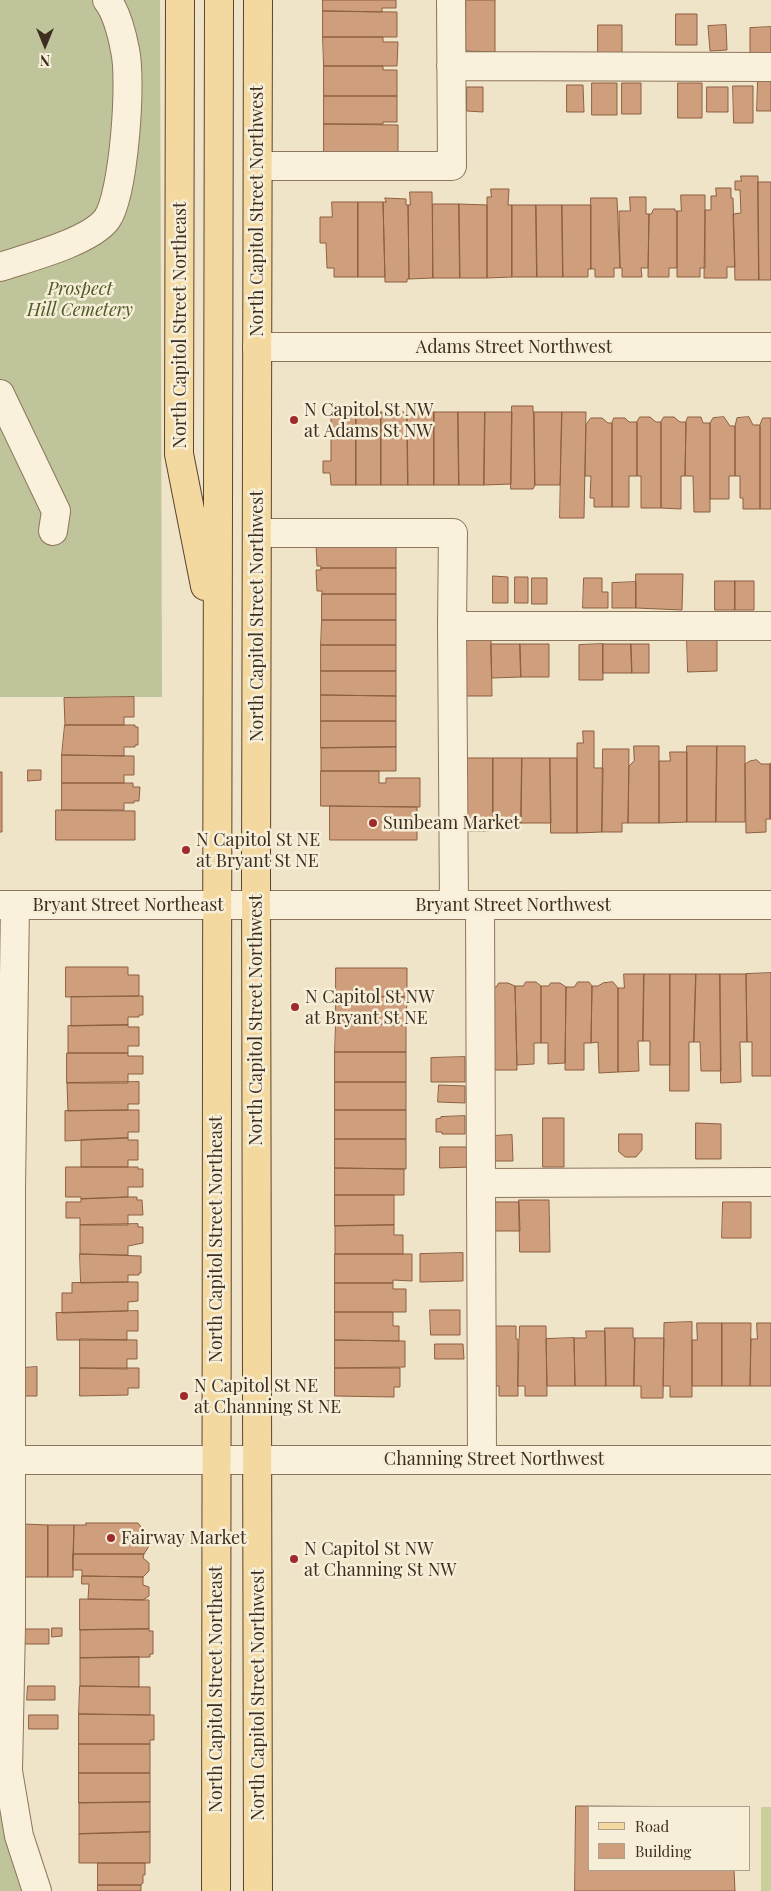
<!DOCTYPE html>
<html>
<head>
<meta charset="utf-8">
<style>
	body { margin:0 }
	#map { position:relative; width:771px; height:1891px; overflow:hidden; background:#f0e4c8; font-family:"Playfair Display",serif }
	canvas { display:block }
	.legend { position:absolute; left:588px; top:1806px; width:162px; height:65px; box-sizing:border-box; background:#f7eed8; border:1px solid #ada18e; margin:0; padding:6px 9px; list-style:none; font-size:15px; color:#3d2e20 }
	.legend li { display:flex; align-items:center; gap:10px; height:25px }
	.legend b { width:25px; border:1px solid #ada18e }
	.north { position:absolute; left:20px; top:20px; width:50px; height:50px; -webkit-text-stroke:4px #f7eed8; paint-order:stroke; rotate:180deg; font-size:14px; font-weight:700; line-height:20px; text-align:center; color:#3d2e20 }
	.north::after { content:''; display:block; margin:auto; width:18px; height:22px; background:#3d2e20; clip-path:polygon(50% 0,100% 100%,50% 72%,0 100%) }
</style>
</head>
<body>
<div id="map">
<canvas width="771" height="1891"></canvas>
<ul class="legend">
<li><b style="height:6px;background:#f3d9a0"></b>Road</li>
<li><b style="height:14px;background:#cf9f7d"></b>Building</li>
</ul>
<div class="north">N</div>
</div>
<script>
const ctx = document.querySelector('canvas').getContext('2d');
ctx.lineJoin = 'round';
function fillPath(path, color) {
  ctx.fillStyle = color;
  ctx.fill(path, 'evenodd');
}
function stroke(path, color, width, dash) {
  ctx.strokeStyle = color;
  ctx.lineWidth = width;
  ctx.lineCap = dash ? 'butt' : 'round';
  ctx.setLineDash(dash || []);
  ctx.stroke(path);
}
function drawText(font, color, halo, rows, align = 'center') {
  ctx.font = font + ' "Playfair Display",serif';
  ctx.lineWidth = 5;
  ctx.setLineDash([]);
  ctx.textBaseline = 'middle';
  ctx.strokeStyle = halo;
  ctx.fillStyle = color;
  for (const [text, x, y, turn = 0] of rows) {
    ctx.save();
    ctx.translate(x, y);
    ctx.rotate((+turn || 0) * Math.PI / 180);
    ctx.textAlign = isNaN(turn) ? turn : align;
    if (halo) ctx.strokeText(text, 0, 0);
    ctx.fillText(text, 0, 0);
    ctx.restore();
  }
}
fillPath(new Path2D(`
	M761 1807H771V1891H761Z`), '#c9cf9b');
fillPath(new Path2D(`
	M0 0H160L162 697H0Z
	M0 1771 25 1891H0Z`), '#bfc49a');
const building = new Path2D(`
	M323 0H396V8H382V12L323 11Z
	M466 0H495V52L466 51Z
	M323 11 397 12V37H323Z
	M676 14H697V45H676Z
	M598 25H622V54H598Z
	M726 25 727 50 710 51 708 26Z
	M771 27V53L750 54V28Z
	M323 37H383V42H398L397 66H324Z
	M324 66H383V70H397V96H324Z
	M758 81H771V111H757Z
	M592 83H617V115H592Z
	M622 83H641V114H622Z
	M678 83H702V118H678Z
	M567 85H583L584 112H567Z
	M733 86H753V123H734Z
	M467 87H483V112L467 111Z
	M707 87H728V112H707Z
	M324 96H397V122H383V124H324Z
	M324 124 398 125V153L324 152Z
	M741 176H758L759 280H735L733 214 741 213 740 190H735V181H741Z
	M758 182H771V280H759Z
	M716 188H731V198H733L735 267H727V278H704L705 210H711V196H716Z
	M491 189H509L508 205H512V277L487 278V197H491Z
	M410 192H432L433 278 409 279 408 205H410Z
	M681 195H705V268H700V277H677V211H681Z
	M630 197H646V214H649L648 268H641L642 277H622V268H620L619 211H630Z
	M385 198 406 199V205H408L409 279H407V282H385L383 202H386Z
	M591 198H617L620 268H614V277H595V269H591Z
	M332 202H358V277H334V268H327L326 243H320V217H332Z
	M358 202H383L385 277H358Z
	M433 204H459L460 278H433Z
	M459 204 487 205V278H460Z
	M512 205H536L537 277H512Z
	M536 205H562L563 277H537Z
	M562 205H591V269H588V277H563Z
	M654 209H675V211H677V268H669V277H648L649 214H651Z
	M355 406V412H356V485H331L330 473H323V461H331V407Z
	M512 406H533V412H534L535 485 533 489H511Z
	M356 412H381V485H356Z
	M381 412H407L408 485H381Z
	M407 412H434V485H408Z
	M434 412H458L459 485H434Z
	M458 412H485L484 485H459Z
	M485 412H512L511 484 484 485Z
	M534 412H562L560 485H535Z
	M562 412H586L584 518H560Z
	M640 417H650L656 422H661V508H641V476H637V422Z
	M664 417H674L680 422H686L685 476H681V509L661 508V422Z
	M688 417H701L703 423H710V512H694L693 476H685L686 422Z
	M724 417 730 426H735V476H729V499H710V423L713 418Z
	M749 417 753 425H760V509H743V498H740V476H735V426L737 418Z
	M591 418H602L608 423H612V507H594V498H590L591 476H585L586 425Z
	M614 418H625L629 422H637V476H629V507H612V423Z
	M763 418H771V509H760V425Z
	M396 544V568H321V566H317L316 545Z
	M321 568H396V594H322V591H317L316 570H321Z
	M636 574H683L682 610 636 608Z
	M493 576 508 577V603H493Z
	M515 577H528V603H515Z
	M532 578H547V604H532Z
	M584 578H602V592H608V608H583Z
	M715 581H735V610H715Z
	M735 581H754V610H735Z
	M636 582V608H612V583Z
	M322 594H396V620H322Z
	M322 620H396V645H321Z
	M466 639H491L492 696H466Z
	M687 640H717V671L688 672Z
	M491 644H520L521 677 492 678Z
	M520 644H549V677H521Z
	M603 644V680H579V645Z
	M603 644H631L632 673H603Z
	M631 644H649V673H632Z
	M321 645H396V671H321Z
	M321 671H396V696L321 695Z
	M321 695 396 696V721H321Z
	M134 697V717H124V725H65L64 698Z
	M321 721H396V747L321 748Z
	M65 725H135V727H138V745H135V747H124V756L62 755Z
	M583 731H594V768H603L602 832 577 833V743H583Z
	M634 746H659V823H628L629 766 634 761Z
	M687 746H717L716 822H687Z
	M717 746H745V822H716Z
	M396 747V771H321V748Z
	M603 749H629L628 823H622V832H602Z
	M670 752H687V822L659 823V761H670Z
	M62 755 134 756V775H124V783H62Z
	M465 758H493V823H489V831H468V823H465Z
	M493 758H522L521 823H493Z
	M522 758H550L551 823H521Z
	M550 758H577V833H551Z
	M757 760 761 764H770V819H766V832L746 833 745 764 750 761Z
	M771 763V819H770V764Z
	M28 770H41V780L28 781Z
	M321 771H379V783H386V778H420V807L321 806Z
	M0 772H2V832H0Z
	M62 783H133V787H140L139 801H134V803H124V810H62Z
	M330 806 417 807V840H330Z
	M56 810 135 811V840H56Z
	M66 967H128V975H139V996L66 997Z
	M336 968H407V997L336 996Z
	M771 973V1076H752V1042H747L746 974Z
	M624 974H644L643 1041H638L639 1071 618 1072V988H624Z
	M644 974H670V1065H650V1041H643Z
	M670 974H696L694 1042H689V1091H670Z
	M696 974H720L721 1071H701L700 1042H694Z
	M720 974H746L747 1042H740L741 1082 721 1083Z
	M526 982H536L541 986V1043H534V1064L517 1065 515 986H523Z
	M578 982H589L592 986 591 1043H584V1070H565L566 987H574Z
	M613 982 618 988V1072L599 1073 598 1042 591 1043 592 986H598L603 983Z
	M499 983H508L515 986 517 1070H492L490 987H496Z
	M551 983H560L566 987 565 1063 548 1064V1043H541V986H548Z
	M139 996H143V1015H139V1017H128V1025L71 1026V997Z
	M336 996 407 997 406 1025 336 1023Z
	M336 1023 406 1025V1052H335Z
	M128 1025V1027H139V1046H128V1053H68V1026Z
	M335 1052H406V1082H335Z
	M67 1053H128V1056H143V1074H128V1083H67Z
	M465 1057V1082H431V1058Z
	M139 1082V1104H128V1110L68 1111 67 1083Z
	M335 1082H406V1110H335Z
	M439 1085 465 1086V1103L438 1102Z
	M128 1110H139V1132H128V1138L65 1141V1111Z
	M335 1110H406V1139H335Z
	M465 1116V1134H442V1132H436V1119L441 1118V1117Z
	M543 1118H564V1167H543Z
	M696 1123 721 1124V1159H696Z
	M619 1134H642V1150L636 1157H625L619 1152Z
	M512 1135 513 1161H493L492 1136Z
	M128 1138V1140H138V1160H128V1167H81V1140Z
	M335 1139H406V1169L335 1168Z
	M440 1147H471V1167L440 1168Z
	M66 1167H138V1169H143V1187H128V1197L81 1199V1197H66Z
	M335 1168 404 1169V1195H335Z
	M335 1195H394V1225L335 1226Z
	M128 1197H137V1200H142L143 1215H128V1225H80V1218H66V1202H81V1199Z
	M519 1200H549L550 1252H520Z
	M491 1202H519L520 1231H491Z
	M723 1202H751V1238H722Z
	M138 1224V1227H143V1243L128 1246V1255L80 1254V1225Z
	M394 1225V1235H403V1254H335V1226Z
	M463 1253V1281L420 1282V1254Z
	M80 1254 141 1256V1273H139V1275H128V1282L81 1283Z
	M335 1254H412V1281L393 1280V1283H335Z
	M128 1282H138V1301L128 1302V1311L62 1313V1293H72V1283Z
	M335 1283H393V1289H406V1312H335Z
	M430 1310H460V1335H431Z
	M138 1311V1331H127V1340H57L56 1313Z
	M335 1312H393V1326H399V1341L335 1340Z
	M692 1322V1397H670V1386H663L664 1323Z
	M697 1323H722V1386H692V1340H697Z
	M722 1323H751L750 1386H722Z
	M757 1323H771V1386H750L751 1339H757Z
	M491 1326H516V1339H518V1396H499V1386H489Z
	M520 1326H546L547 1396H525V1386H518Z
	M605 1328H633V1338H635L634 1386H606Z
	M586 1331H605L606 1386H575L574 1338H586Z
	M574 1338 575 1386H547L546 1339Z
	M635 1338H664L663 1398H641V1386H634Z
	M80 1339 137 1340V1359H127V1369L80 1368Z
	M335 1340 405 1341V1367L335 1368Z
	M435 1344H463L464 1359H435Z
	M37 1367V1396H23L22 1368Z
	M80 1368H139V1388H128V1395L80 1396Z
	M335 1368H400V1387H394V1397L335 1396Z
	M86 1523H138L149 1537V1546L144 1554H73L74 1525H86Z
	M23 1524 48 1525V1577H23Z
	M48 1525H74L73 1577H48Z
	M73 1554H144L143 1558 149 1563V1571L143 1577 82 1576V1570H73Z
	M82 1576 143 1577V1585L149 1587V1596L143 1600 88 1599 89 1584H82Z
	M80 1599 149 1600V1629L80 1630Z
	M52 1628H62V1636L52 1637Z
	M24 1629H49V1644H24Z
	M149 1629V1631H153V1654H150V1657L80 1658V1630Z
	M139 1657V1687L80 1686V1658Z
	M28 1686H55V1700H27Z
	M80 1686 150 1687V1715L79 1714Z
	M79 1714 154 1715V1740H150V1744H79Z
	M29 1715H58V1729H29Z
	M79 1744H150V1773H79Z
	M79 1773H150V1802L79 1803Z
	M150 1802V1832L79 1834V1803Z
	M576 1806 732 1807H590V1870H734L735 1891H575Z
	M150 1832V1863H79V1834Z
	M98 1863H145V1875H143V1883L141 1885H98Z
	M98 1885H141V1891H98Z`);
fillPath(building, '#cf9f7d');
stroke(building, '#8d5f41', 1);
const minor = new Path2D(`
	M451 66 771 67
	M258 166H452L451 0
	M0 267C27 258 90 242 107 219 124 194 132 80 125 50 122 34 117 13 107 0
	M257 347H771
	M0 394 56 511 53 531
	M257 533H453L452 626H771
	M452 626 454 905
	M0 905H771
	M15 905 11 1187V1625L8 1771 19 1836 37 1891
	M480 905 482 1460
	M481 1183 771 1182
	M0 1460H771`);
const major = new Path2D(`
	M180 0 179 454 205 586
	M216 1891C217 1261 217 630 219 0
	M258 1891 256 869 258 0`);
stroke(minor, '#8d765c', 30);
stroke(major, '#5b4430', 30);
stroke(minor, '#faf1dc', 28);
stroke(major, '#f3d9a0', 28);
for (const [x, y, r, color] of [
	[294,420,5,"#9e2a2b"],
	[373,823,5,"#9e2a2b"],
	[186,850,5,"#9e2a2b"],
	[295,1007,5,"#9e2a2b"],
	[184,1396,5,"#9e2a2b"],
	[111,1538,5,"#9e2a2b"],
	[294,1559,5,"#9e2a2b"]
]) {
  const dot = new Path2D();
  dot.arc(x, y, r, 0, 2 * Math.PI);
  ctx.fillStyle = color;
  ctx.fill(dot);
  stroke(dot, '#f7eed8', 2);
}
drawText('18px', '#3d2e20', '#f7eed8', [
	["North Capitol Street Northwest",257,211,-90],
	["North Capitol Street Northeast",180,325,-90],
	["Adams Street Northwest",514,347],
	["North Capitol Street Northwest",257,616,-90],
	["Bryant Street Northeast",128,905],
	["Bryant Street Northwest",513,905],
	["North Capitol Street Northwest",256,1020,-90],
	["North Capitol Street Northeast",216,1239,-90],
	["Channing Street Northwest",494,1459],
	["North Capitol Street Northeast",216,1689,-90],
	["North Capitol Street Northwest",258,1695,-90]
]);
drawText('italic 18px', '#4d5a26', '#f7eed8', [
	["Prospect",80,289],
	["Hill Cemetery",80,310]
]);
drawText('18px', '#3d2e20', '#f7eed8', [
	["N Capitol St NW",304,410],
	["at Adams St NW",304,431],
	["Sunbeam Market",383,823],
	["N Capitol St NE",196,840],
	["at Bryant St NE",196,861],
	["N Capitol St NW",305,997],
	["at Bryant St NE",305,1018],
	["N Capitol St NE",194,1386],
	["at Channing St NE",194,1407],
	["Fairway Market",121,1538],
	["N Capitol St NW",304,1549],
	["at Channing St NW",304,1570]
], 'left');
</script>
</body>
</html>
